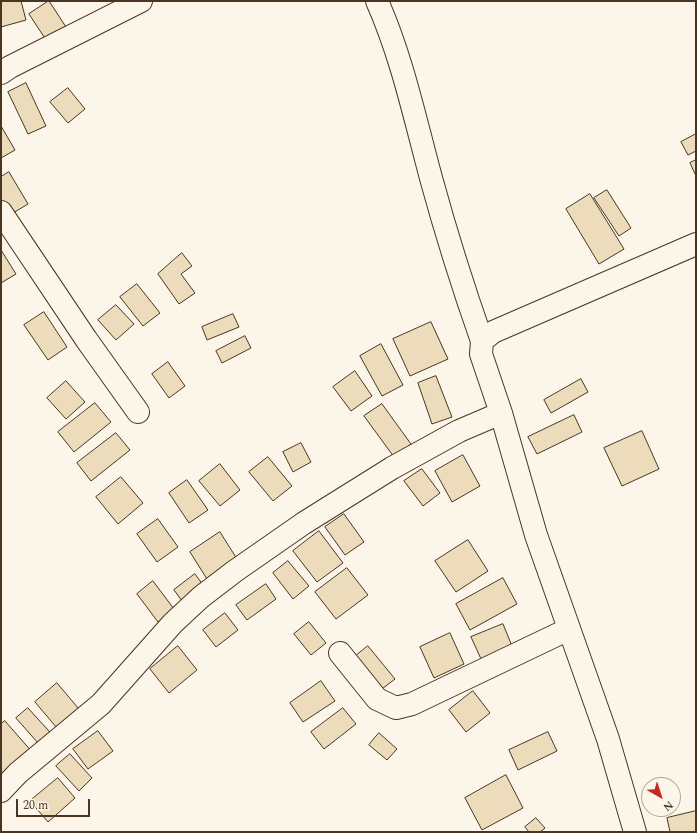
<!DOCTYPE html>
<html>
<head>
<meta charset="utf-8">
<style>
	body { margin:0 }
	#map { position:relative; width:697px; height:833px; overflow:hidden; background:#fbf6e9; font-family:Spectral,serif }
	canvas { display:block }
	.frame { position:absolute; inset:0; border:2px solid #4a3520; pointer-events:none }
	.north { position:absolute; left:641px; top:777px; width:40px; height:40px; box-sizing:border-box; background:#fbf6e9; border:1px solid #b4a999; border-radius:50%; rotate:141deg; font-size:11px; font-weight:700; line-height:16px; text-align:center; color:#4a3520 }
	.north::after { content:''; display:block; margin:auto; width:14px; height:18px; background:#c62828; clip-path:polygon(50% 0,100% 100%,50% 72%,0 100%) }
	.scale { position:absolute; left:16px; top:799px; width:74px; height:18px; box-sizing:border-box; border:2px solid #4a3520; border-top:0; padding-left:5px; font-size:12px; line-height:14px; white-space:nowrap; color:#4a3520; -webkit-text-stroke:3px #fbf6e9; paint-order:stroke }
</style>
</head>
<body>
<div id="map">
<canvas width="697" height="833"></canvas>
<div class="frame"></div>
<div class="north">N</div>
<div class="scale">20 m</div>
</div>
<script>
const ctx = document.querySelector('canvas').getContext('2d');
ctx.lineJoin = 'round';
function fillPath(path, color) {
  ctx.fillStyle = color;
  ctx.fill(path, 'evenodd');
}
function stroke(path, color, width, dash) {
  ctx.strokeStyle = color;
  ctx.lineWidth = width;
  ctx.lineCap = dash ? 'butt' : 'round';
  ctx.setLineDash(dash || []);
  ctx.stroke(path);
}
const building = new Path2D(`
	M1 1H21L26 20 1 27Z
	M49 1 66 27 46 40 29 14Z
	M26 83 46 126 28 134 8 92Z
	M68 88 85 109 68 123 50 102Z
	M1 126 15 150 1 158Z
	M696 134V151L688 155 681 142Z
	M696 160V176L690 163Z
	M9 172 28 204 8 216 1 203V177Z
	M607 190 631 228 619 236 594 198Z
	M590 194 624 249 599 264 566 209Z
	M1 250 16 274 1 283Z
	M182 253 192 266 181 274 195 293 179 304 158 274Z
	M137 284 160 313 143 326 120 297Z
	M116 305 134 324 116 340 98 320Z
	M44 312 67 347 48 360 24 325Z
	M233 314 239 327 207 340 202 327Z
	M431 322 448 359 410 376 393 339Z
	M245 336 251 348 222 363 216 351Z
	M381 344 403 385 382 396 360 356Z
	M168 362 185 386 169 398 152 374Z
	M355 371 372 396 351 411 333 387Z
	M436 376 452 417 432 424 418 383Z
	M581 379 588 392 551 413 544 400Z
	M66 381 85 402 66 419 47 398Z
	M95 403 111 422 74 452 58 432Z
	M382 404 411 444 394 457 364 416Z
	M574 415 582 432 537 454 528 437Z
	M642 431 659 469 622 486 604 448Z
	M116 433 130 450 91 481 77 463Z
	M301 443 311 462 293 472 283 452Z
	M463 455 480 486 452 502 435 471Z
	M268 457 292 486 273 501 249 472Z
	M220 464 240 490 220 506 199 481Z
	M422 469 440 493 423 506 404 481Z
	M121 477 143 503 118 524 96 497Z
	M187 480 208 510 189 523 169 493Z
	M344 514 364 542 345 555 325 527Z
	M158 519 178 547 157 562 137 534Z
	M319 531 343 563 317 582 293 551Z
	M220 532 237 559 207 579 190 552Z
	M468 540 488 571 456 592 435 561Z
	M288 561 309 586 293 599 273 573Z
	M347 568 368 595 336 619 315 592Z
	M195 574 206 589 185 605 174 590Z
	M503 578 517 604 470 630 456 604Z
	M153 581 174 609 158 622 137 594Z
	M266 584 276 599 247 620 236 605Z
	M225 613 238 630 216 647 203 630Z
	M309 622 326 643 311 655 294 634Z
	M503 624 512 646 481 659 471 637Z
	M450 633 464 664 434 678 420 647Z
	M178 646 197 670 169 693 150 669Z
	M368 646 395 679 378 692 352 659Z
	M321 681 335 701 303 722 290 703Z
	M57 683 84 715 62 734 35 702Z
	M473 691 490 713 466 732 449 710Z
	M28 708 57 740 45 751 16 718Z
	M343 708 356 724 324 749 311 732Z
	M5 721 33 753 5 778 1 773V724Z
	M98 731 113 751 88 769 73 749Z
	M548 732 557 751 518 770 509 750Z
	M379 733 397 749 387 760 369 745Z
	M70 754 92 778 79 791 56 766Z
	M506 775 523 808 482 830 465 798Z
	M58 778 75 798 48 822 30 801Z
	M696 811V832H670L667 818Z
	M536 818 545 828 540 832H529L525 827Z`);
fillPath(building, '#ecdcbc');
stroke(building, '#4a3520', 1);
const street = new Path2D(`
	M377 1C402 57 415 119 431 178 446 233 463 287 482 341
	M1 73 10 67 141 1
	M1 212 86 339 138 412
	M340 653 377 699 396 708 412 704 569 629
	M1 791 18 773 101 704 173 623 201 597 235 571 304 523 392 468 459 431 501 413
	M635 832 608 739 536 535 501 413 481 354 482 341 493 332 696 244`);
stroke(street, '#4a3520', 24);
stroke(street, '#fbf6e9', 22);
</script>
</body>
</html>
